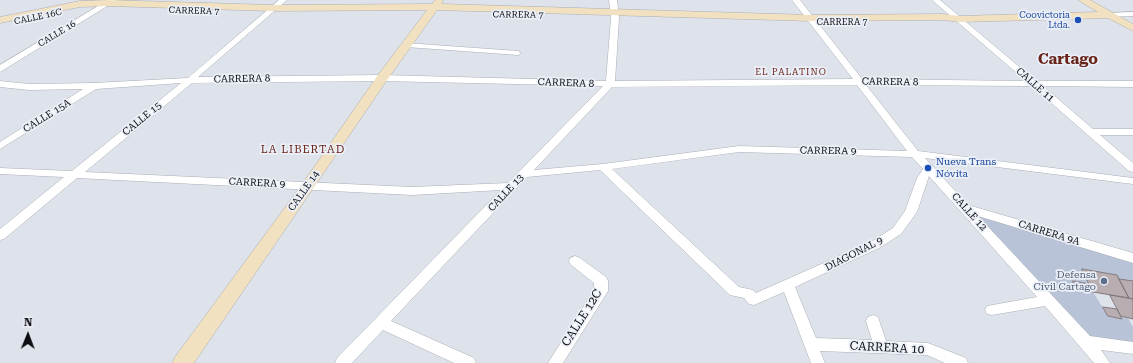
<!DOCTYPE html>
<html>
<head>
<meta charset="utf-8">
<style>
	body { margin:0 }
	#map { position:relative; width:1133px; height:363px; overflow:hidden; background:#dee2ea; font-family:"Roboto Serif",serif }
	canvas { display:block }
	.north { position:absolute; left:8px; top:315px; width:40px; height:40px; -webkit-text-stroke:3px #ebeff7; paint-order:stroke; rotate:1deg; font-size:11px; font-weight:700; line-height:16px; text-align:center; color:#0e0f12 }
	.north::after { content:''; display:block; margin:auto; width:14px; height:18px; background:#0e0f12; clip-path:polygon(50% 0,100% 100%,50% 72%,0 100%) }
</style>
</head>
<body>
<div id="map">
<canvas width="1133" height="363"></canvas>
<div class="north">N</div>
</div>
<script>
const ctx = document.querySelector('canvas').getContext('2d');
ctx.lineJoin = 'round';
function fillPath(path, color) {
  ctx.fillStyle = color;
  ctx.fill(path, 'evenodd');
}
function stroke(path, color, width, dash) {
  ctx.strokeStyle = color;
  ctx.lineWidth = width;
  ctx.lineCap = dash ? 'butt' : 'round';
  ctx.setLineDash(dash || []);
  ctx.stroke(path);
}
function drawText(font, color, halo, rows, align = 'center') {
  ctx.font = font + ' "Roboto Serif",serif';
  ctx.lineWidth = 3.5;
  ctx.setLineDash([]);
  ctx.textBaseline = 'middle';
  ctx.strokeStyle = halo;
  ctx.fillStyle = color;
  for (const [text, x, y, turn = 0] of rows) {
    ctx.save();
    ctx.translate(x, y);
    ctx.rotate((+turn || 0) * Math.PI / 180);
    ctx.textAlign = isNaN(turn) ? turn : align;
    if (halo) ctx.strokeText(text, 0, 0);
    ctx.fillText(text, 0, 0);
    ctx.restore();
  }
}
fillPath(new Path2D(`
	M965 208 1133 258V281L1119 279 1117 275 1083 269 1089 284 1073 281 1076 288 1093 292 1108 316 1121 319V316L1128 318 1133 327V348L1086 342Z`), '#b8c3d7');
const building = new Path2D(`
	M1082 269 1117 275 1129 298 1093 292Z
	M1119 279 1133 281V299L1129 298Z
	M1073 281 1089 284 1093 292 1076 288Z
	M1110 295 1133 299V319L1121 316Z
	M1103 307 1117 309 1122 319 1108 316Z`);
fillPath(building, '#b8aeb2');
stroke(building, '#837a7e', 1);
const service = new Path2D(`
	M406 45 518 53`);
const minor = new Path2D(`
	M108 0H117L0 72V65Z
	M279 0H287L198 77 382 75 606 81 611 18 609 0H617L619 18 615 81 853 79 792 0H800L862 79 1026 81 932 0H940L1036 81H1133V87L1043 86 1093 129H1133V135H1100L1133 163V172L1129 171 1032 86 866 85 918 151 1133 178V184L925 158 968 205 1133 253V263L978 216 1090 336 1133 342V354L1101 350 1110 363H1094L1045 306 992 315 987 314 985 310 987 306 1037 297 929 176 917 212 901 234 879 248 795 287 816 338 872 340 866 321 868 317 873 315 878 317 886 341 928 343 966 358 968 363H945L927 355 820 351 825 363H811L784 292 754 305 749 304 744 298 730 295 600 170 527 177 391 321 474 358 476 363H454L383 330 352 363H335L337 358 501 190 412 195 77 178 4 239 0 240V229L64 177 0 174V168L72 171 181 83 96 89 0 149V142L83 89 29 90 0 87V81L29 84 94 83 188 78ZM382 81 603 86 508 183 412 187 85 172 192 83ZM857 85 907 151 739 146 603 164 534 170 612 87ZM739 152 912 157 923 169 917 178 905 211 893 228 871 242 756 293 753 290 739 287 612 169Z
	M1133 12V16L1108 17 1104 15 1108 13Z
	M575 256 580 258 606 277 608 281V291L563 363H548L594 290V283L570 264 569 261 570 258Z`);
const secondary = new Path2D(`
	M108 0 273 5 432 4 435 0H443L442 4 811 15 943 14 960 16 1098 12 1078 0H1090L1133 24V31L1108 18 960 22 943 20 811 21 437 10 387 80 194 363H172L175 357 303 183 378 75 427 10 273 11 108 6 80 7 0 23V17L80 1Z`);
stroke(service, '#aaaeb5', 5);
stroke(minor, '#aaaeb5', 1);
stroke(secondary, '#aaaeb5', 1);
stroke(service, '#fff', 4);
fillPath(minor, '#fff');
fillPath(secondary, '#f1e1c0');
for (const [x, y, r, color] of [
	[1078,20,4,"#1a4fb4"],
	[928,168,4,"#1a4fb4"],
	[1104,281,4,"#5c6f8a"]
]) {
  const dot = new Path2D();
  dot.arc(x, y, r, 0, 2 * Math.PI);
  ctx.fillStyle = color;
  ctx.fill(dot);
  stroke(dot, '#ebeff7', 1.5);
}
drawText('9px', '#0e0f12', '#ebeff7', [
	["CARRERA 7",194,11,2],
	["CARRERA 7",518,15,1],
	["CALLE 16C",38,17,-12],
	["CARRERA 7",842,22],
	["CALLE 16",57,34,-31]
]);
drawText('9px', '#164399', '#ebeff7', [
	["Coovictoria",1070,15],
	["Ltda.",1070,25]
], 'right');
ctx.letterSpacing = '1px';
drawText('9px', '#69251a', '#ebeff7', [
	["EL PALATINO",791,72]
]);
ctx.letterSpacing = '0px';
drawText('10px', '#0e0f12', '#ebeff7', [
	["CARRERA 8",242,79,-1],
	["CARRERA 8",890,82,1],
	["CARRERA 8",566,83,2],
	["CALLE 11",1035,85,41],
	["CALLE 15A",47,116,-32],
	["CALLE 15",142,119,-39],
	["CARRERA 9",828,151,1],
	["CARRERA 9",257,183,3],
	["CALLE 14",304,191,-55],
	["CALLE 13",506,193,-47],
	["CALLE 12",969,212,48],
	["CARRERA 9A",1049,233,17],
	["DIAGONAL 9",854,254,-27]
]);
drawText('10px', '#164399', '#ebeff7', [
	["Nueva Trans",936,162],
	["Nóvita",936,174]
], 'left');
drawText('10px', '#4e5e75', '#ebeff7', [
	["Defensa",1096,275],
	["Civil Cartago",1096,287]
], 'right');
ctx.letterSpacing = '1px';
drawText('11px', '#69251a', '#ebeff7', [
	["LA LIBERTAD",303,150]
]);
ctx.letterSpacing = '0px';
drawText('12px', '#0e0f12', '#ebeff7', [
	["CALLE 12C",582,318,-58],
	["CARRERA 10",887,348,3]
]);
drawText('bold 15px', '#69251a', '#ebeff7', [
	["Cartago",1068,60]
]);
</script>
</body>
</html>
